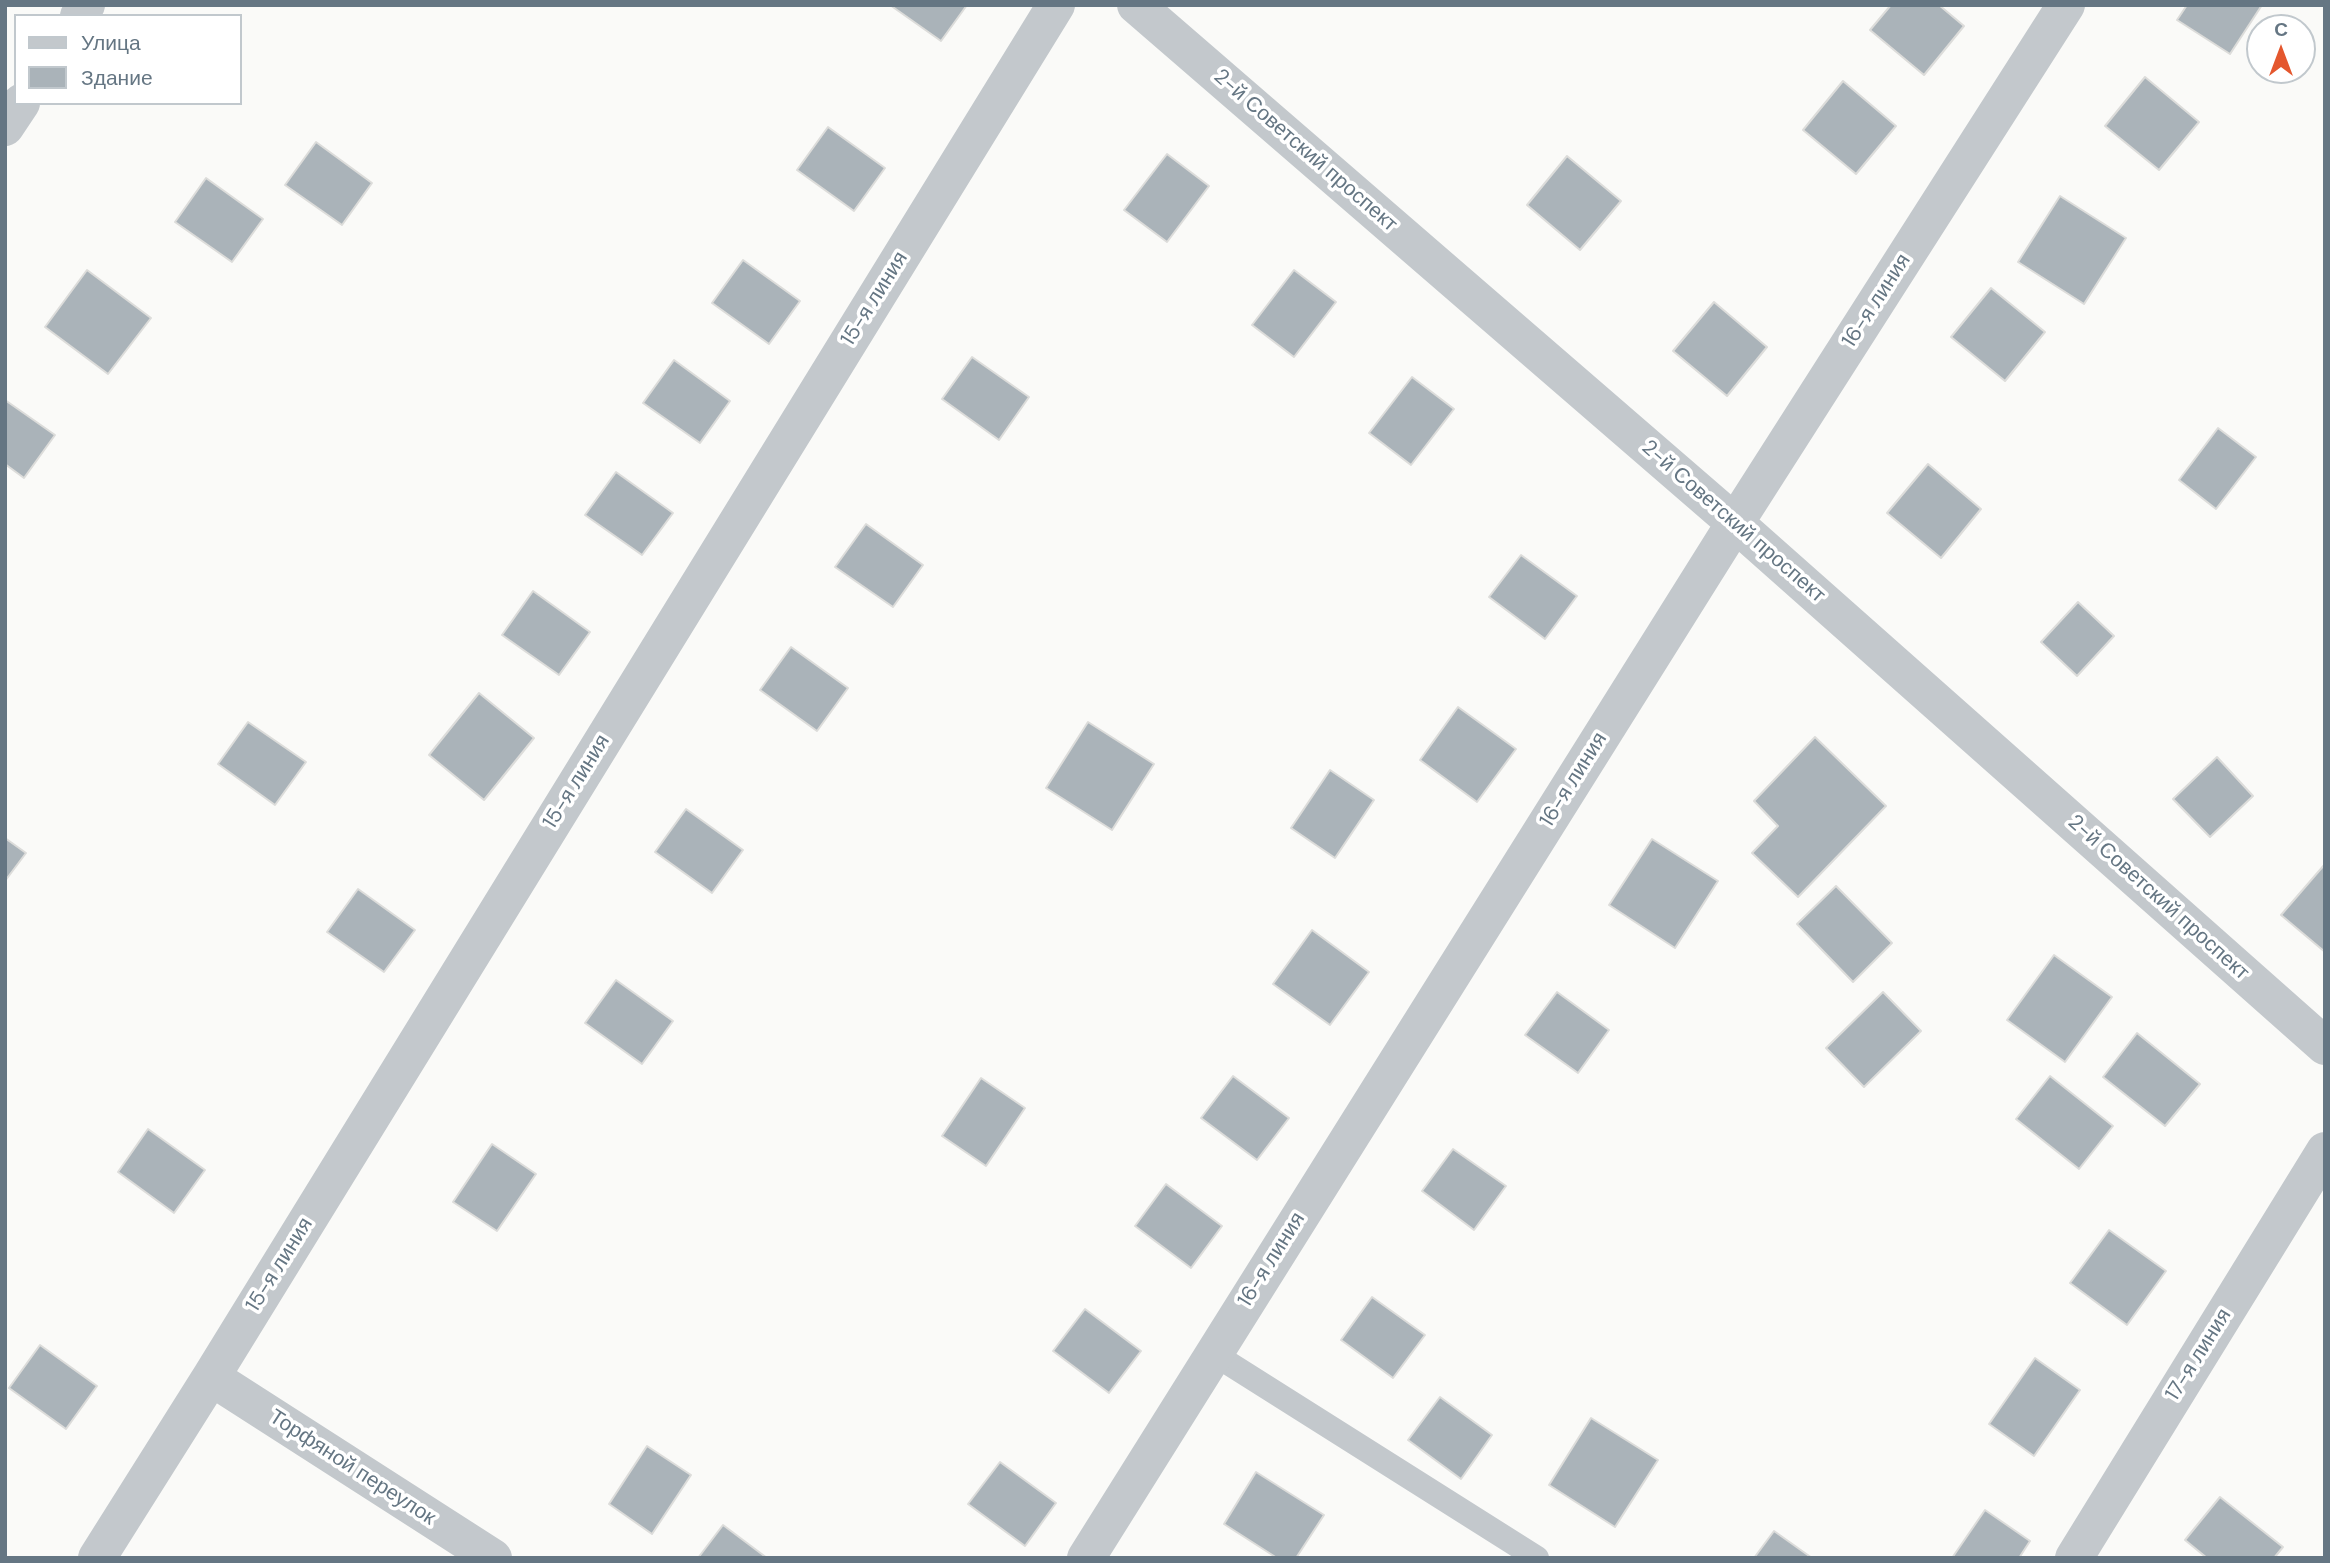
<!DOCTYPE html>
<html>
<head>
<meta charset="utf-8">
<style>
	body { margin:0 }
	#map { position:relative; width:2330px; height:1563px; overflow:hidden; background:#fafaf8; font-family:"DM Sans",sans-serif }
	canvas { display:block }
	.frame { position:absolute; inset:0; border:7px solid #657683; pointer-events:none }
	.legend { position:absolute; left:14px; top:14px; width:228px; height:91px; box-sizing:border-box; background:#fff; border:2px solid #c1c8cd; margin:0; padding:9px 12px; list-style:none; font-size:21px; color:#657683 }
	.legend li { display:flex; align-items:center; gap:14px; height:35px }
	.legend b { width:35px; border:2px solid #c1c8cd }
	.north { position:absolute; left:2246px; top:14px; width:70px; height:70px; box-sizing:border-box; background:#fff; border:2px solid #c1c8cd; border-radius:50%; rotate:0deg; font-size:19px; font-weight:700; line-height:28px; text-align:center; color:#657683 }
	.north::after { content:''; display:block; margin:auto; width:24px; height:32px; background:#e4572e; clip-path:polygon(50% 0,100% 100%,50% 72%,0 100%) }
</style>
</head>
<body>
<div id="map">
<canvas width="2330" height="1563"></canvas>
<div class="frame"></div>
<ul class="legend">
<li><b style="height:9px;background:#c3c8cc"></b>Улица</li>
<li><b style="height:19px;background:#aab3b9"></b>Здание</li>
</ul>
<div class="north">С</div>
</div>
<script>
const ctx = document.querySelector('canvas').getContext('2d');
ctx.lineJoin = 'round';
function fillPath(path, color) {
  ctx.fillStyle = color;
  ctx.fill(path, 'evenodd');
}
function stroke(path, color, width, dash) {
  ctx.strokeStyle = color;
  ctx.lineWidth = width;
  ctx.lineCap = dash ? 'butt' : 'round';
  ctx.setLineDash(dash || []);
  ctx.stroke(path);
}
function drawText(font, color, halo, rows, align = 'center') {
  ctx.font = font + ' "DM Sans",sans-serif';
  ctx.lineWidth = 7;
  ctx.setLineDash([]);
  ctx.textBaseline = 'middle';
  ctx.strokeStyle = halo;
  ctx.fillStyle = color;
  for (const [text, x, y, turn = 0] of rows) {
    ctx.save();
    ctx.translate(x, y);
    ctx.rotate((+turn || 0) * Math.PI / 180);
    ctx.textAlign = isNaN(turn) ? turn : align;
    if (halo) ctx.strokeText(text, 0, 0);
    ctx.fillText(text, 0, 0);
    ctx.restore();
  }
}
const building = new Path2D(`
	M890 5H967L941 41Z
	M1891 5H1939L1964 26 1924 75 1870 30Z
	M2187 5H2262L2230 54 2177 20Z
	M2145 77 2199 122 2159 170 2105 126Z
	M1843 81 1896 126 1856 174 1803 130Z
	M828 127 885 168 854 211 797 170Z
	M316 142 372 183 342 225 285 185Z
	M1167 154 1209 186 1167 242 1124 210Z
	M1567 156 1621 201 1580 250 1527 205Z
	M206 178 263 219 232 262 175 222Z
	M2060 196 2126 238 2084 304 2018 262Z
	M743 260 800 301 769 344 712 303Z
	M87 270 151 318 108 374 45 327Z
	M1294 270 1336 302 1294 357 1252 325Z
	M1991 288 2045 332 2005 381 1951 337Z
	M1714 302 1767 347 1727 396 1673 351Z
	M972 357 1029 397 999 440 942 399Z
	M674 360 730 401 700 443 643 403Z
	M1412 377 1454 409 1411 465 1369 433Z
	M5 400 55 435 24 478 5 464Z
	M2218 428 2256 457 2216 509 2179 480Z
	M1928 464 1981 509 1941 558 1887 513Z
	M616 472 673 513 642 555 585 515Z
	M866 524 923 565 893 607 835 567Z
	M1521 555 1577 596 1545 639 1489 597Z
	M533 591 590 632 559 675 502 635Z
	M2078 602 2114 636 2077 676 2041 642Z
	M791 647 848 688 817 731 760 690Z
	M479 693 534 738 484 800 429 755Z
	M1458 707 1516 749 1477 802 1420 760Z
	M248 722 306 762 275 805 218 764Z
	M1088 722 1154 764 1112 830 1046 788Z
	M1815 737 1886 806 1798 897 1752 853 1778 826 1754 801Z
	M2217 757 2253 796 2210 837 2173 799Z
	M1330 770 1374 800 1335 858 1291 828Z
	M686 809 743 850 712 893 655 852Z
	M5 838 26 853 5 881Z
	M1652 839 1718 881 1675 948 1609 905Z
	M2325 864V952L2281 915Z
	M1836 886 1892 943 1853 982 1797 924Z
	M358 889 415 930 384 972 327 932Z
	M1312 930 1369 972 1330 1025 1273 984Z
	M2054 955 2112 997 2065 1062 2007 1020Z
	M616 980 673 1021 642 1064 585 1023Z
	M1557 992 1609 1030 1578 1073 1525 1035Z
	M1883 992 1921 1031 1864 1087 1826 1048Z
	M2137 1033 2200 1084 2165 1126 2103 1077Z
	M1233 1076 1289 1118 1257 1160 1201 1118Z
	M2050 1076 2113 1126 2079 1169 2016 1119Z
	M981 1078 1025 1108 986 1166 942 1136Z
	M148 1129 205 1170 174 1213 118 1172Z
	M492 1144 536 1174 497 1231 453 1202Z
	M1453 1149 1506 1186 1474 1230 1422 1191Z
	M1166 1184 1222 1226 1191 1268 1135 1226Z
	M2109 1230 2166 1271 2127 1325 2070 1283Z
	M1372 1297 1425 1335 1393 1378 1341 1340Z
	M1085 1309 1141 1351 1109 1393 1053 1351Z
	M40 1345 97 1386 66 1429 9 1388Z
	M2035 1358 2080 1390 2034 1456 1989 1424Z
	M1440 1397 1492 1435 1461 1479 1408 1440Z
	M1591 1418 1658 1460 1615 1527 1549 1485Z
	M647 1446 691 1475 652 1534 609 1504Z
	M1000 1462 1056 1503 1025 1546 968 1504Z
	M1256 1472 1324 1515 1296 1558H1277L1224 1524Z
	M2220 1497 2283 1547 2274 1558H2207L2185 1540Z
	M1985 1510 2030 1541 2019 1558H1952Z
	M723 1525 767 1558H698Z
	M1774 1531 1812 1558H1754Z`);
fillPath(building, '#aab3b9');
stroke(building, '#dcdcda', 2);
stroke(new Path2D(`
	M1214 1354 1537 1558`), '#c3c8cc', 24);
stroke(new Path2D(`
	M1136 5 1735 523 2325 1046
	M79 16 86 5
	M5 127 21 103
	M211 1377 493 1558
	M97 1558 211 1377 1056 5
	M1086 1558 1735 523 2066 5
	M2074 1558 2325 1151`), '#c3c8cc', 38);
drawText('21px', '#657683', '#fff', [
	["2-й Советский проспект",1305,151,41],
	["15-я линия",875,299,-58],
	["16-я линия",1877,301,-57],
	["2-й Советский проспект",1733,522,41],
	["16-я линия",1574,780,-58],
	["15-я линия",577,782,-58],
	["2-й Советский проспект",2158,898,42],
	["16-я линия",1272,1260,-58],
	["15-я линия",280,1265,-58],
	["17-я линия",2199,1355,-58],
	["Торфяной переулок",352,1468,33]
]);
</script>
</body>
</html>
